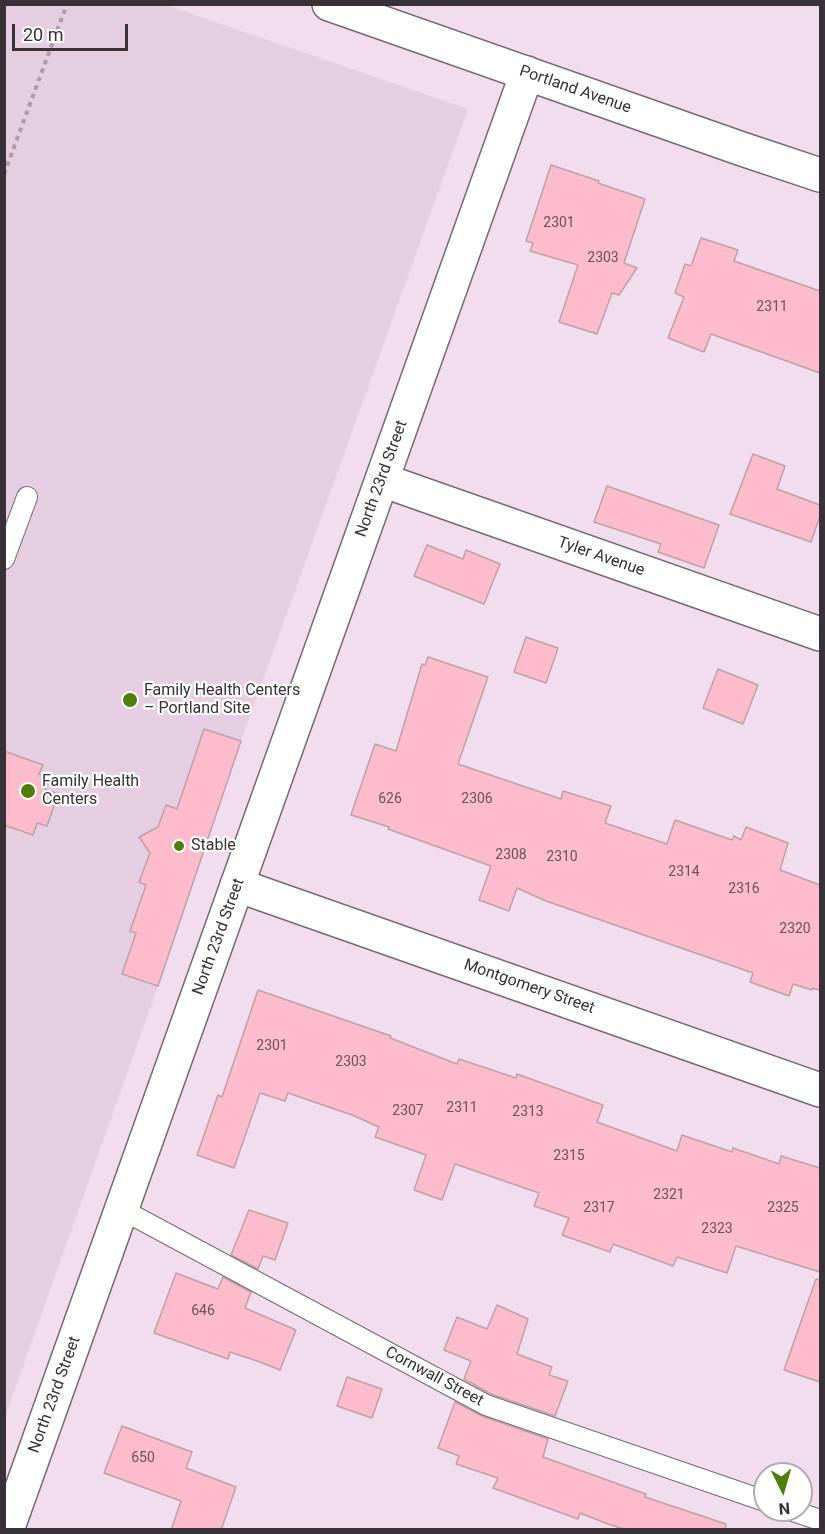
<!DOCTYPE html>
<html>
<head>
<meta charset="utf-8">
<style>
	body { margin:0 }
	#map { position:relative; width:825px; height:1534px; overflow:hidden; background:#f1ddee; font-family:Roboto,sans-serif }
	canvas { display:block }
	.frame { position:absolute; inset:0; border:6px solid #383137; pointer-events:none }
	.north { position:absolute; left:753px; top:1462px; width:60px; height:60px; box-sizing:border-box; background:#fff; border:2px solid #afadaf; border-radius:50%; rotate:175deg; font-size:16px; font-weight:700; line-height:24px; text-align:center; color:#383137 }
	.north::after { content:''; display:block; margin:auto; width:21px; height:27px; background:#4f7e0a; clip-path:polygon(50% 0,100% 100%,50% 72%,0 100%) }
	.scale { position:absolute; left:12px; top:24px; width:116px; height:27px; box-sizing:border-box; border:3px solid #383137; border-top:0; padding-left:8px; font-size:18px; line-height:21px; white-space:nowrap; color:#383137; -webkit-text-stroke:4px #fff; paint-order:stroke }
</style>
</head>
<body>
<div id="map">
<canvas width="825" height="1534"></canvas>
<div class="frame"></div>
<div class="north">N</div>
<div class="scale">20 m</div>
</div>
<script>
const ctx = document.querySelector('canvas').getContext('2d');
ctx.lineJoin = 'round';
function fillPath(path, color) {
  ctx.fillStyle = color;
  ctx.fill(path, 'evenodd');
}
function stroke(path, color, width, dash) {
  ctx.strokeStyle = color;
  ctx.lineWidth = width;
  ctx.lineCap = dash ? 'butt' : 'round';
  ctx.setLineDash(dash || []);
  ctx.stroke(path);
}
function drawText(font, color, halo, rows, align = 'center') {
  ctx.font = font + ' Roboto,sans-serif';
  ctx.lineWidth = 4.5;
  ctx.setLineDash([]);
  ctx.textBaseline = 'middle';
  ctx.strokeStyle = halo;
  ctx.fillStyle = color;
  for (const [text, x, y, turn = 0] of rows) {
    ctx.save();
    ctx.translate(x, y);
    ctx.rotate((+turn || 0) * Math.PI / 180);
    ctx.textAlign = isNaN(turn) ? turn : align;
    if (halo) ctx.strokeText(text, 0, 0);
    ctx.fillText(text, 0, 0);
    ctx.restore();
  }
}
fillPath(new Path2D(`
	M5 5H166L468 109 241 741 158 986 5 1417Z`), '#e5cde2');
const building = new Path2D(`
	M551 165 599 181 598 183 645 199 624 263 637 268 619 295 612 293 597 334 559 322 578 265 530 251 533 243 526 241Z
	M701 238 738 250 734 261 820 291V373L711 334 704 352 668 338 684 297 675 293 685 264 691 266Z
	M753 454 785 466 777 489 820 505V516L811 542 730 514Z
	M607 486 719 525 704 568 658 552 661 544 594 522Z
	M427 545 463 559 466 550 500 564 484 604 414 576Z
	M526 637 558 648 546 683 514 672Z
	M428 657 488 677 458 764 561 799 563 791 611 806 605 823 667 844 675 820 732 840 734 836 741 840 746 827 788 843 780 870 820 885V990L812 988V990L793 984 789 996 750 982 753 973 546 901 517 888 509 911 479 900 491 866 388 829 389 827 351 815 375 744 396 751 422 664 425 665Z
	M718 669 758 685 743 724 703 708Z
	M204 729 241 741 158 986 122 974 136 933 130 931 146 885 139 882 150 853 139 837 158 827 166 805 177 809Z
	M4 751 43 765 39 774 50 777 45 789 58 794 47 826 37 823 33 835 4 825Z
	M258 990 391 1036 390 1038 457 1064 459 1059 516 1078 517 1074 603 1105 597 1122 677 1151 682 1135 732 1152 733 1148 779 1164 781 1156 820 1168V1272L736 1246 727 1273 677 1257 673 1266 613 1244 610 1252 562 1235 569 1218 534 1206 539 1193 455 1164 442 1200 414 1190 426 1155 375 1137 379 1127 352 1115 288 1093 285 1101 260 1093 234 1168 197 1155 218 1095 222 1097Z
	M249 1210 288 1223 275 1260 263 1256 258 1269 231 1255Z
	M176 1273 218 1289 223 1277 251 1292 245 1308 296 1330 280 1370 260 1362 230 1352 228 1359 154 1333Z
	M816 1279 820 1280V1382L784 1370Z
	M497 1305 528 1319 517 1354 552 1367 549 1375 568 1381 555 1416 491 1394 464 1379 471 1361 444 1350 457 1317 487 1329Z
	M347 1377 382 1389 372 1418 337 1406Z
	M455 1402 482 1416 548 1439 543 1457 646 1494 645 1497 726 1524 725 1530H627L608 1524 580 1513 578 1519 493 1488 498 1478 456 1464 459 1456 438 1448Z
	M122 1426 192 1452 186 1468 236 1487 221 1530H171L181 1501 104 1473Z`);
fillPath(building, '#fdbbcb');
stroke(building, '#bba2a8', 1.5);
const service = new Path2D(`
	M4 559 27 497
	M121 1209 486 1405 765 1501
	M790 1510 820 1520`);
const minor = new Path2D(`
	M382 480 820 634
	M7 1530 527 73`);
const tertiary = new Path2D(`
	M329 4 742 149 820 175
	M237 885 820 1090`);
stroke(service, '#786876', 22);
stroke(minor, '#786876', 36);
stroke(tertiary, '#786876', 36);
stroke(new Path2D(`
	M4 174 67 4`), '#ab9ca9', 4, [4.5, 4.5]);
stroke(service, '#fff', 20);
stroke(minor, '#fff', 33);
stroke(tertiary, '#fff', 33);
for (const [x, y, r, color] of [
	[130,700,8,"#4f7e0a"],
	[28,791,8,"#4f7e0a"],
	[179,846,6,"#4f7e0a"]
]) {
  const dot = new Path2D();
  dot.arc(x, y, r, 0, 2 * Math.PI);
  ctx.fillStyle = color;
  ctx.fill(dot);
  stroke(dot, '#fff', 2);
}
drawText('14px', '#69545c', null, [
	["2301",559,223],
	["2303",603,258],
	["2311",772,307],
	["626",390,799],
	["2306",477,799],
	["2308",511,855],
	["2310",562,857],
	["2314",684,872],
	["2316",744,889],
	["2320",795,929],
	["2301",272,1046],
	["2303",351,1062],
	["2311",462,1108],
	["2307",408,1111],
	["2313",528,1112],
	["2315",569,1156],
	["2321",669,1195],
	["2317",599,1208],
	["2325",783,1208],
	["2323",717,1229],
	["646",203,1311],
	["650",143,1458]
]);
drawText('16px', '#383137', '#fff', [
	["Portland Avenue",575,90,19],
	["North 23rd Street",382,479,-70],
	["Tyler Avenue",601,557,19],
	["North 23rd Street",219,937,-70],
	["Montgomery Street",529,987,19],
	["Cornwall Street",434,1377,28],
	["North 23rd Street",55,1395,-70]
]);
drawText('16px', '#383137', '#fff', [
	["Family Health Centers",144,691],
	["– Portland Site",144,709],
	["Family Health",42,782],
	["Centers",42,800],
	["Stable",191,846]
], 'left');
</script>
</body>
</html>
